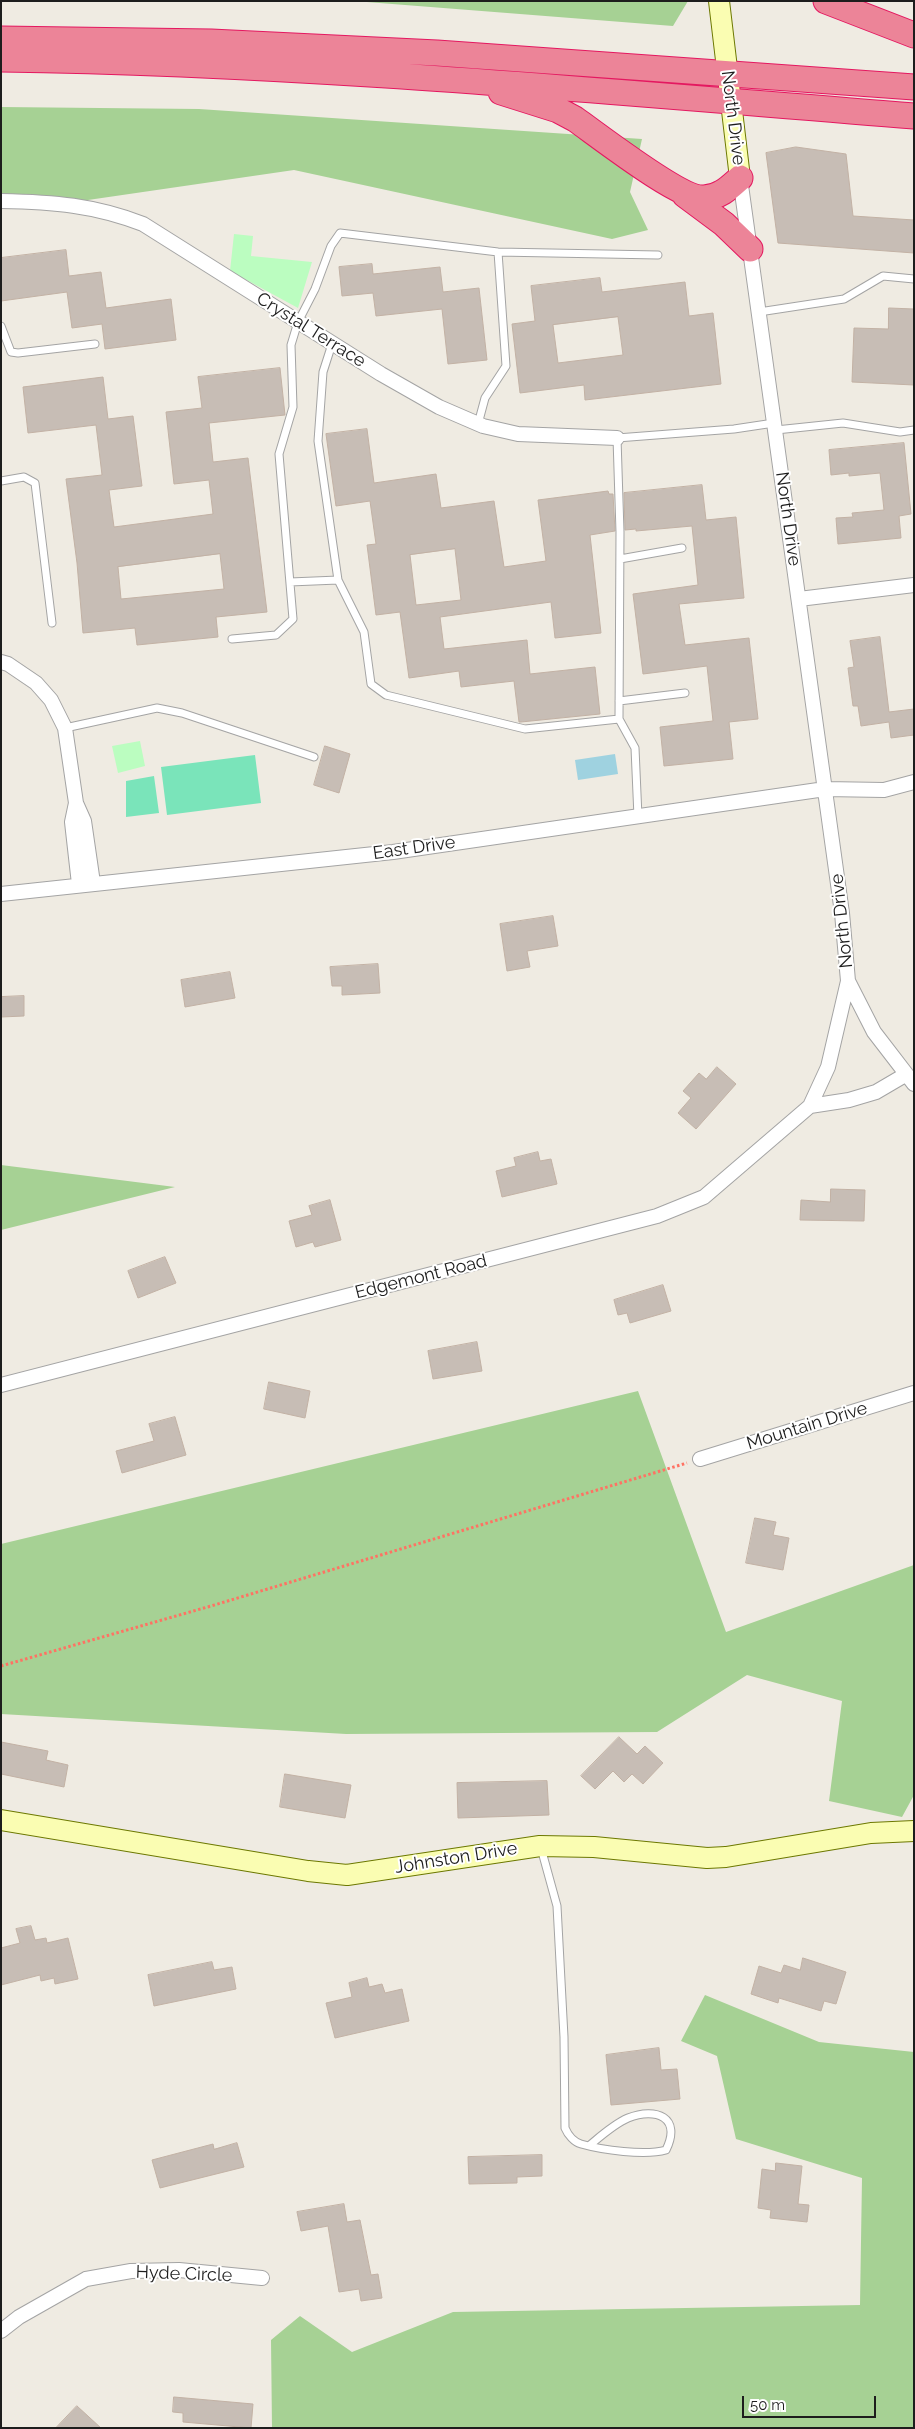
<!DOCTYPE html>
<html>
<head>
<meta charset="utf-8">
<style>
	body { margin:0 }
	#map { position:relative; width:915px; height:2429px; overflow:hidden; background:#efebe2; font-family:Raleway,sans-serif }
	canvas { display:block }
	.frame { position:absolute; inset:0; border:2px solid #1d1d1d; pointer-events:none }
	.scale { position:absolute; left:742px; top:2396px; width:134px; height:22px; box-sizing:border-box; border:2px solid #1d1d1d; border-top:0; padding-left:6px; font-size:15px; line-height:18px; white-space:nowrap; color:#1d1d1d; -webkit-text-stroke:4px #fff; paint-order:stroke }
</style>
</head>
<body>
<div id="map">
<canvas width="915" height="2429"></canvas>
<div class="frame"></div>
<div class="scale">50 m</div>
</div>
<script>
const ctx = document.querySelector('canvas').getContext('2d');
ctx.lineJoin = 'round';
function fillPath(path, color) {
  ctx.fillStyle = color;
  ctx.fill(path, 'evenodd');
}
function stroke(path, color, width, dash) {
  ctx.strokeStyle = color;
  ctx.lineWidth = width;
  ctx.lineCap = dash ? 'butt' : 'round';
  ctx.setLineDash(dash || []);
  ctx.stroke(path);
}
function drawText(font, color, halo, rows, align = 'center') {
  ctx.font = font + ' Raleway,sans-serif';
  ctx.lineWidth = 4;
  ctx.setLineDash([]);
  ctx.textBaseline = 'middle';
  ctx.strokeStyle = halo;
  ctx.fillStyle = color;
  for (const [text, x, y, turn = 0] of rows) {
    ctx.save();
    ctx.translate(x, y);
    ctx.rotate((+turn || 0) * Math.PI / 180);
    ctx.textAlign = isNaN(turn) ? turn : align;
    if (halo) ctx.strokeText(text, 0, 0);
    ctx.fillText(text, 0, 0);
    ctx.restore();
  }
}
fillPath(new Path2D(`
	M354 1H688L673 26Z
	M1 107 199 109 642 139 630 192 648 230 612 239 294 170 88 200H1Z
	M1 1165 175 1187 1 1230Z
	M638 1391 726 1632 914 1565V1795L902 1817 829 1801 842 1701 747 1675 657 1732 346 1734 1 1714V1544Z
	M705 1995 819 2042 914 2052V2428H272L271 2340 300 2316 352 2352 453 2312 860 2305 862 2178 736 2139 717 2056 681 2041Z`), '#a6d194');
fillPath(new Path2D(`
	M234 234 253 236 251 256 312 262 298 308 230 271Z
	M140 741 145 766 118 773 112 746Z`), '#bbfdc0');
fillPath(new Path2D(`
	M255 755 261 803 167 815 161 767Z
	M154 776 159 813 126 817V781Z`), '#7ae4ba');
fillPath(new Path2D(`
	M615 754 618 774 578 780 575 760Z`), '#9fd2e0');
const building = new Path2D(`
	M796 147 846 154 853 216 914 220V253L778 243 766 153Z
	M66 250 69 276 101 272 106 308 171 299 176 340 105 349 102 324 72 328 67 292 1 301V258Z
	M372 264 373 274 440 267 443 292 479 288 487 360 448 364 442 309 376 316 373 293 342 296 339 267Z
	M600 278 602 292 685 282 689 316 713 313 721 384 585 400 584 385 520 393 512 324 535 321 531 286ZM618 317 623 355 558 363 553 325Z
	M889 308 914 309V385L852 382 854 328 888 329Z
	M280 368 285 415 209 423 213 462 248 458 267 612 216 617 218 637 137 645 135 628 83 633 77 563 66 479 102 475 96 425 28 433 23 387 103 377 108 419 133 416 142 486 109 490 114 527 213 514 209 480 174 484 166 412 202 408 198 377ZM220 554 224 589 121 599 118 567Z
	M367 429 374 483 436 474 441 508 494 501 504 567 546 561 538 500 608 491 609 494H613L615 531 590 535 601 633 555 638 551 602 440 617 444 649 527 640 530 674 595 667 600 714 521 722H519L514 681 461 687 459 671 409 678 400 612 376 615 367 545 376 544 370 501 336 506 326 434ZM455 549 461 600 416 605 410 555Z
	M904 443 911 514 899 516 901 538 838 544 836 518 853 517 852 513 884 510 880 473 849 476V473L831 475 829 450Z
	M702 485 706 520 736 517 744 598 679 604 685 645 749 638 758 719 729 722 733 759 664 766 660 727 713 721 707 666 643 674 633 594 698 585 692 526 636 531V529L625 530 624 493Z
	M880 637 889 712 914 709V735L891 738 889 722 861 726 858 706H853L848 668 854 667 850 641Z
	M325 746 350 754 339 793 314 785Z
	M553 916 558 946 527 951 530 967 507 971 500 924Z
	M378 964 380 993 342 995V986H332L330 967Z
	M230 972 235 998 185 1007 181 980Z
	M24 996V1016L1 1017V997Z
	M717 1067 736 1084 696 1129 678 1113 691 1098 683 1091 699 1073 706 1079Z
	M538 1152 540 1161 551 1159 557 1184 502 1197 496 1171 516 1166 514 1158Z
	M831 1189 865 1190 864 1221 800 1220 801 1200 830 1202Z
	M330 1200 341 1240 315 1247 313 1242 296 1247 289 1221 312 1215 309 1206Z
	M165 1257 176 1283 138 1298 128 1271Z
	M663 1285 671 1311 630 1323 627 1313 618 1315 614 1300Z
	M477 1342 482 1371 433 1379 428 1351Z
	M269 1382 310 1391 305 1418 264 1409Z
	M175 1417 186 1455 122 1473 116 1451 154 1441 149 1424Z
	M755 1518 776 1522 773 1535 789 1538 783 1570 746 1563Z
	M619 1737 637 1754 645 1746 663 1763 643 1784 632 1774 624 1782 613 1771 595 1789 581 1776Z
	M1 1742 48 1751 46 1760 68 1765 64 1787 1 1774Z
	M285 1774 351 1785 345 1818 280 1807Z
	M547 1781 549 1815 458 1818 457 1783Z
	M31 1926 35 1940 46 1938 47 1943 68 1938 78 1979 55 1984 54 1978 41 1981 40 1975 1 1985V1948L20 1943 16 1929Z
	M803 1958 846 1972 836 2004 824 2001 821 2011 779 1998 778 2003 751 1994 759 1966 781 1973 784 1965 800 1970Z
	M212 1962 214 1970 232 1967 236 1989 154 2006 148 1975Z
	M367 1978 369 1987 382 1984 385 1993 402 1989 409 2021 335 2038 326 2003 352 1997 349 1983Z
	M659 2048 661 2070 677 2069 680 2099 611 2105 606 2055Z
	M237 2143 244 2167 160 2188 152 2160 213 2144 214 2149Z
	M542 2155V2176L517 2177V2183L469 2184 468 2157Z
	M776 2163 802 2166 798 2204 809 2205 807 2222 770 2218 771 2210 758 2208 762 2169 775 2171Z
	M344 2204 347 2222 360 2220 371 2275 378 2274 382 2298 361 2301 359 2289 339 2292 328 2226 301 2231 297 2212Z
	M174 2397 253 2404 251 2428 183 2422V2413L173 2412Z
	M77 2406 101 2428H56Z`);
fillPath(building, '#c7bdb5');
stroke(building, '#c2b1a4', 1);
const lane = new Path2D(`
	M759 312 844 299 883 276 914 279
	M1 326 11 352 18 353 95 344
	M332 344 323 372 318 441 338 580
	M478 424 485 398 506 366 498 252
	M776 430 843 423 900 432 914 430
	M1 481 24 477 35 483 52 623
	M620 559 682 548
	M290 582 338 580 364 632 371 684 386 695 525 729 619 719
	M232 639 276 635 293 619 279 454 293 407 291 345 298 322 315 289 331 246 340 233 498 252 658 255
	M619 701 685 693
	M65 728 157 708 182 713 314 757
	M638 817 635 748 619 719 620 532 617 438 734 429 774 423
	M541 1848 557 1906 564 2037 565 2128C568 2135 574 2142 581 2144 602 2150 645 2156 666 2150 682 2117 656 2107 628 2118 614 2124 602 2135 590 2145`);
const street = new Path2D(`
	M740 178 842 913 848 981 874 1032 914 1084
	M1 201C53 202 94 205 143 224L381 374 439 407 483 426 518 434 617 438
	M799 599 914 585
	M1 662 8 664 36 683 51 700 65 728 76 803 84 821 93 883
	M76 803 72 822 79 884
	M1 894 393 852 825 789 884 790 914 782
	M848 981 828 1067 810 1106 849 1100 876 1092 905 1075
	M1 1385 657 1216 704 1197 810 1106
	M700 1459 914 1393
	M1 2331 19 2317 86 2279 131 2271 179 2270 262 2278`);
const secondary = new Path2D(`
	M719 1 740 178
	M1 1820 308 1871 347 1875 540 1846 594 1847 707 1858 726 1857 871 1833 914 1831`);
const highway = new Path2D(`
	M826 1 914 35
	M1 39 211 42 437 53 914 87
	M1 59C306 63 610 92 914 116
	M501 92 558 110 575 119C598 135 681 200 704 198 720 197 729 188 740 178
	M685 195 724 224 750 249`);
stroke(lane, '#a4a4a4', 9);
stroke(street, '#a4a4a4', 16);
stroke(secondary, '#6c7800', 22);
stroke(highway, '#e41860', 27);
stroke(new Path2D(`
	M1 1666 211 1606 687 1463`), '#ff7263', 3, [2.5, 2.5]);
stroke(lane, '#fff', 7);
stroke(street, '#fff', 14);
stroke(secondary, '#fafdb2', 20);
stroke(highway, '#ec8498', 25);
drawText('18px', '#1d1d1d', '#fff', [
	["North Drive",733,118,83],
	["Crystal Terrace",311,330,32],
	["North Drive",788,519,82],
	["East Drive",414,848,-8],
	["North Drive",842,921,-96],
	["Edgemont Road",421,1277,-14],
	["Mountain Drive",807,1426,-17],
	["Johnston Drive",456,1858,-9],
	["Hyde Circle",184,2274,2]
]);
</script>
</body>
</html>
